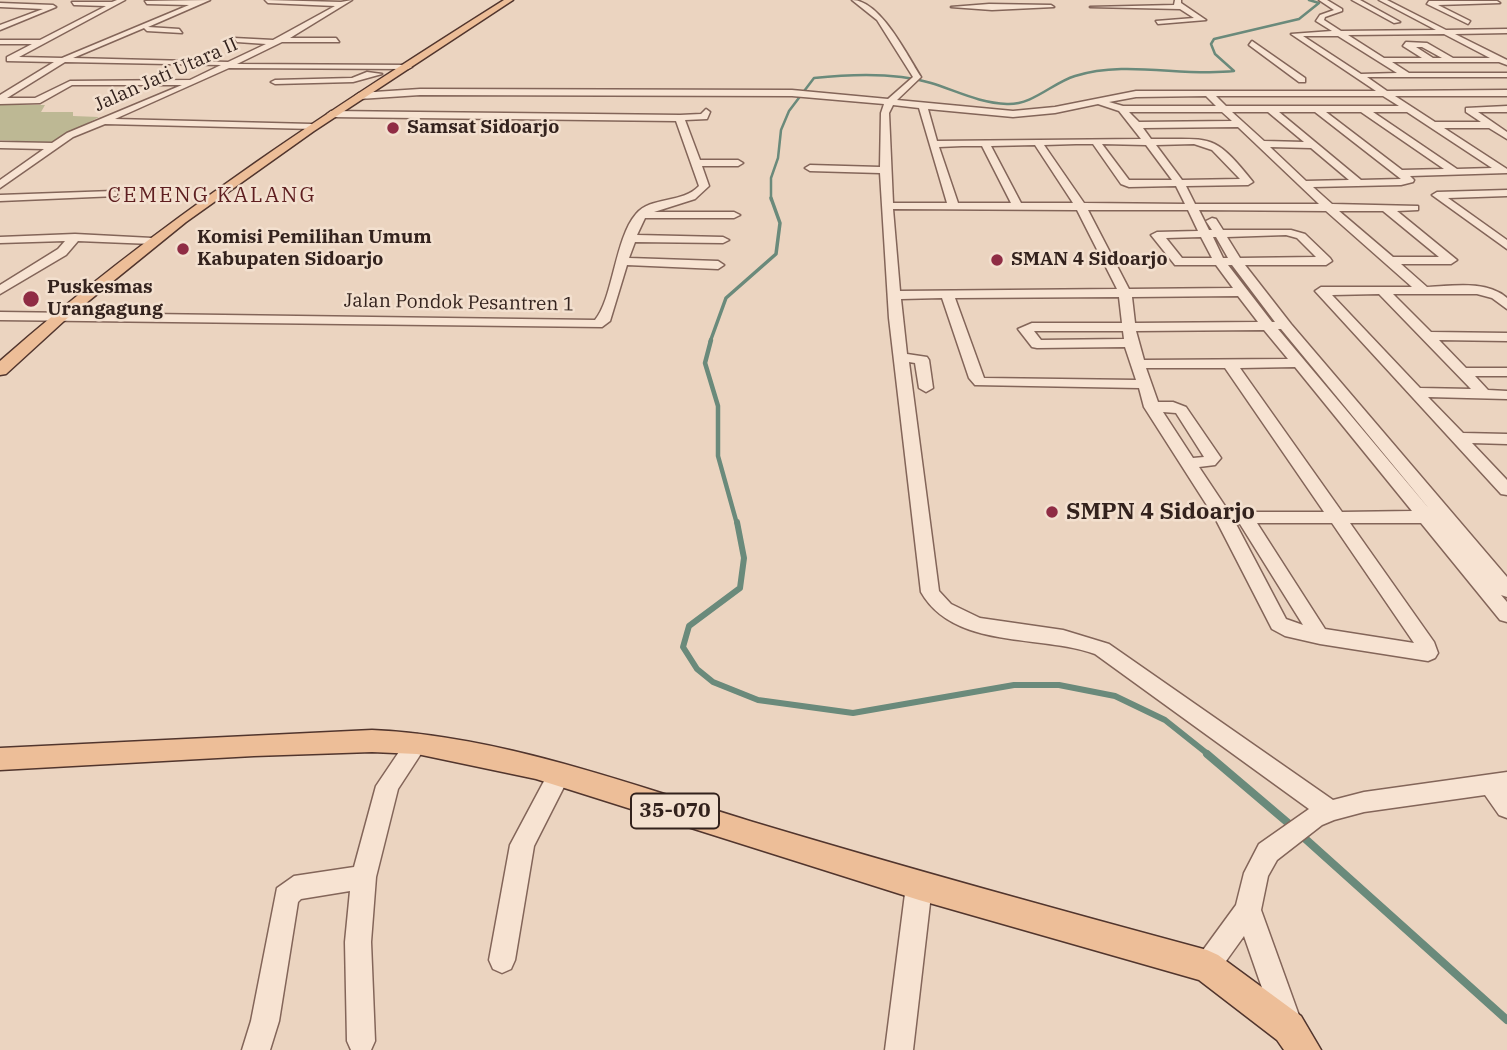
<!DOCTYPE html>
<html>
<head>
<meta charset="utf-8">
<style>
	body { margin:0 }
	canvas { display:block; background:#ebd4c0 }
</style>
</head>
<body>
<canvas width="1507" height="1050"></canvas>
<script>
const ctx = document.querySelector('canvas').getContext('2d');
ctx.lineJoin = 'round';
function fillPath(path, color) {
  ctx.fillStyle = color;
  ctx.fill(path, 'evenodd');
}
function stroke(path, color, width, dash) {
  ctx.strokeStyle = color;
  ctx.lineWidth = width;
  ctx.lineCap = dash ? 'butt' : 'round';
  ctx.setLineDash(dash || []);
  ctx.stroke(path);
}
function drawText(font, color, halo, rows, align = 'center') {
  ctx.font = font + ' "IBM Plex Serif",serif';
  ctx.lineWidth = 5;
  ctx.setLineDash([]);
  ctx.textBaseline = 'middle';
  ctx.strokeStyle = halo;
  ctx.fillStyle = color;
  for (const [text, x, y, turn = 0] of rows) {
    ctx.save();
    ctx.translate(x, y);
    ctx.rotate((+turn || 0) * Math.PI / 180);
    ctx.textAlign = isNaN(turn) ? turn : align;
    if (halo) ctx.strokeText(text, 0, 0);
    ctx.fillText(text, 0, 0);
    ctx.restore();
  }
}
fillPath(new Path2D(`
	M0 105H45L41 112H73V116L99 117 50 143 0 140Z`), '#bdb894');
stroke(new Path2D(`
	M771 200V178L778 158 781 130 789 111 814 78C851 74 895 72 931 83 957 91 979 103 1007 104 1033 105 1052 83 1075 76 1126 60 1182 77 1234 71L1215 54 1211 44 1214 39 1299 19 1319 3 1309 0`), '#6a8a7b', 2.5);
stroke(new Path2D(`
	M710 342 726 298 776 254 780 223 771 198`), '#6a8a7b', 3.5);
stroke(new Path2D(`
	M711 340 705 363 718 406V456L737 524`), '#6a8a7b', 4.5);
stroke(new Path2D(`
	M737 522 744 558 740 588 689 626 683 647 697 669 713 682 758 700 853 713 1014 685H1059L1115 696 1165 720 1209 755`), '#6a8a7b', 6);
stroke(new Path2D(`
	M1207 754 1294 828
	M1301 835 1507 1020`), '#6a8a7b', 8);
const minor = new Path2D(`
	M117 0H125L19 57 62 58 189 5 147 4 145 1 210 0 148 27 179 29 182 33 147 31 144 28 73 58 228 62 266 44 237 42 234 38 273 40 335 6 268 3 265 0 341 2 352 0 290 38H336L339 42H282L237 64 408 65 412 67 408 69 229 68 115 119 311 124 314 125V129L105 124 73 137 0 188V180L44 149 0 148V142L52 143 67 133 182 85H72L40 103 0 104V95L54 62 7 61V57L32 44H0V40H40L106 6 74 5 72 2H112ZM65 62 221 65 190 80 70 81 35 98H7Z
	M852 0C880 0 907 55 921 77L897 100 1013 111 1055 107 1136 91H1376L1291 34 1332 31 1316 21 1320 15 1334 10 1319 0H1327L1342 9V11L1325 17 1324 20 1341 31 1436 30 1379 0H1387L1446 30 1507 29V33L1455 34 1507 60V65L1499 62H1392L1409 73H1507V77H1367L1387 91 1507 90V96H1395L1435 122H1481L1466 112V108L1507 106V112H1478L1507 132V139L1489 128H1444L1507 169V173L1410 176 1414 180 1413 182 1401 185 1313 187 1332 204 1418 206V210L1397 211 1457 260 1451 264H1401L1427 287C1452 286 1487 280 1507 298V309L1492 298 1477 294H1393L1431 332 1507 333V341L1439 340 1466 368H1507V376H1475L1488 390 1507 391V399L1428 397 1463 433 1507 434V444L1472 443 1507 480V495L1501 494 1315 291 1321 287H1412L1326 211 1199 210 1209 230H1212L1206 221 1212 218 1216 219 1223 230H1291L1305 234 1330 258 1332 261 1326 265H1245L1291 324 1507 577V597L1501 595 1507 602V622L1500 620 1421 523H1350L1434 642 1438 653 1435 658 1428 661 1320 644 1285 636 1272 629 1215 518 1144 407 1139 388 975 385 969 378 942 298 901 299 907 354 927 357 929 360 933 388 926 392 919 388 915 363 909 362 939 591 951 604 980 618 1063 630 1109 644 1333 800 1364 792 1507 772V818L1499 815 1485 795 1364 812 1334 820 1322 825 1277 860 1268 876 1261 910 1301 1021 1297 1031 1287 1035 1277 1031 1244 936 1216 975 1207 979 1198 975 1194 966 1198 957 1236 905 1244 873 1259 844 1309 809 1095 654C1040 634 954 650 921 592L889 318 880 173 810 171 805 168 810 165 880 167 881 113 884 104 792 96 420 95 359 99 355 96 359 93 420 89 792 90 888 99 913 77 877 20ZM1444 34 1490 58H1453L1427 43 1406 42 1403 46 1422 58H1384L1348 35ZM1303 36H1338L1397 73 1361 74ZM1416 47H1422L1442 58H1433ZM1206 96 1216 106H1123L1109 102 1136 97ZM1216 96H1383L1399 106H1226ZM1098 104 1119 111 1141 139 937 141 928 109 1013 117 1055 113ZM893 105 919 108 947 203H893L889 113ZM1129 112H1222L1232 121 1139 122ZM1232 112H1268L1304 142 1264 141ZM1279 112H1315L1401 179 1361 180ZM1326 112H1361L1444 169 1402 170ZM1373 112H1407L1492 168 1457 169ZM1238 127 1319 204H1195L1186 186 1248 185 1253 182C1212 131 1212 140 1151 139L1143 128ZM1076 144H1093L1121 184 1129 187 1176 186 1185 204 1084 203 1044 145ZM1102 144 1146 145 1172 180H1129ZM1194 144 1212 150 1240 179 1182 180 1156 145ZM1035 145 1073 203H1021L991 146ZM962 146H982L1011 203H958L939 147ZM1270 147 1311 148 1349 180 1306 181ZM893 209 1077 210 1117 289 900 291ZM1088 210H1188L1198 231 1157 232 1151 235 1175 265H1216L1233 288 1129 289ZM1339 211H1383L1439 257H1393ZM1286 235 1297 238 1316 257 1240 258 1227 237ZM1201 237 1212 258H1182L1166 238ZM1213 237H1216L1228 258H1223ZM1228 265H1232L1275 322H1272ZM1379 294 1471 389 1420 388 1332 295ZM1238 296 1258 322 1135 323 1132 297ZM1119 297 1122 323H1032L1018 329 1032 347 1037 348 1125 347 1136 380 984 378 955 298ZM1278 329H1281L1431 511ZM1264 330 1288 359 1144 360 1136 331ZM1034 331H1123L1124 339 1041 340ZM1295 367 1412 511 1342 512 1240 368ZM1146 368H1225L1324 512H1229L1199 467 1215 465 1221 458 1186 407 1173 402H1158ZM1163 412 1176 413 1204 457 1193 458ZM1257 523H1332L1414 643 1325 629ZM1236 524H1240L1303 625 1286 619Z
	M1175 0H1181V3L1206 20 1158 24 1156 21 1194 18 1180 9 1090 7 1174 5Z
	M1352 0H1360L1400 22 1394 23Z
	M1429 1H1497L1500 3 1438 5 1470 21 1468 24 1427 4Z
	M0 3 53 5 56 7 0 30V25L43 9 0 7Z
	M989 4 1051 5 1054 7 992 10 951 7Z
	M1252 41 1305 78V82H1299L1249 45Z
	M367 72 382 74 353 82 275 84 271 82 275 80 352 78Z
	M706 109 710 112 707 119 685 120 700 160H738L743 163 738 166H702L709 186 695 199 654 212H734L740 215 734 218H645L637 235 723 237 729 240 723 243 635 242 629 258 718 261 724 265 718 269 627 265 610 321 602 327 0 320V312L595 320C613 299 615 238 636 214 651 196 682 204 699 186L676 121 331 117 327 114 331 111 680 115 701 114Z
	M1507 190V196L1448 198 1507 240V249L1432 195 1437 192Z
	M113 191 117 192V196L0 201V195Z
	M75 234 152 238 158 241 152 244 78 241 66 255 0 294V285L58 249 65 241 0 243V237Z
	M417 734 425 737 428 743 398 789 376 877 371 942 375 1041 371 1050H351L347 1041 345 942 350 891 301 899 298 902 279 1021 270 1050H242L251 1021 277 888 294 876 354 867 376 786 409 737Z
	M559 765 567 768 570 775 534 846 515 960 511 969 502 973 493 969 489 960 510 845 551 768Z
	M919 874 928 878 932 886 913 1050H885L906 886 910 878Z`);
const major = new Path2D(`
	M504 0H513L314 131 186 222 64 321 6 374 0 375V361C156 223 328 111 504 0Z
	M372 730C502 736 629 784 753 822 903 867 1055 909 1207 950L1218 955 1301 1016 1321 1050H1284L1277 1040 1199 980 919 900 536 779 417 754 372 752 254 756 0 770V748Z`);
stroke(minor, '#836559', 3);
stroke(major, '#51352d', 3);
fillPath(minor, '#f7e3d2');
fillPath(major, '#edbe98');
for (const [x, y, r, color] of [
	[393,128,7,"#8f2c44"],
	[183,249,7,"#8f2c44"],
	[997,260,7,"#8f2c44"],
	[31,299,9,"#8f2c44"],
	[1052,512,7,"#8f2c44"]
]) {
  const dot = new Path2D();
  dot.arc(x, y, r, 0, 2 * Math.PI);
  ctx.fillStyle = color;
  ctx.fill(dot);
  stroke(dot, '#f3e0cf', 2.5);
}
drawText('19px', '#33221d', '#f3e0cf', [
	["Jalan Jati Utara II",166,75,-24],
	["Jalan Pondok Pesantren 1",459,303,1]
]);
drawText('bold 19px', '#33221d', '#f3e0cf', [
	["Samsat Sidoarjo",407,128],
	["Komisi Pemilihan Umum",197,238],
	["Kabupaten Sidoarjo",197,260],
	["SMAN 4 Sidoarjo",1011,260],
	["Puskesmas",47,288],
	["Urangagung",47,310]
], 'left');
ctx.letterSpacing = '2px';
drawText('21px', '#5e1e20', '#f3e0cf', [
	["CEMENG KALANG",212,196]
]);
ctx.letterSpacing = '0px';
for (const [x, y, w] of [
	[675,811,88]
]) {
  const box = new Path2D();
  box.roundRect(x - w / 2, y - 17.5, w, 35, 5);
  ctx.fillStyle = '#f3e0cf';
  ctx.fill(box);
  stroke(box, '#33221d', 2);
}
drawText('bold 21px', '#33221d', null, [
	["35-070",675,811]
]);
drawText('bold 23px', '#33221d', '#f3e0cf', [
	["SMPN 4 Sidoarjo",1066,512]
], 'left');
</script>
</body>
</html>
